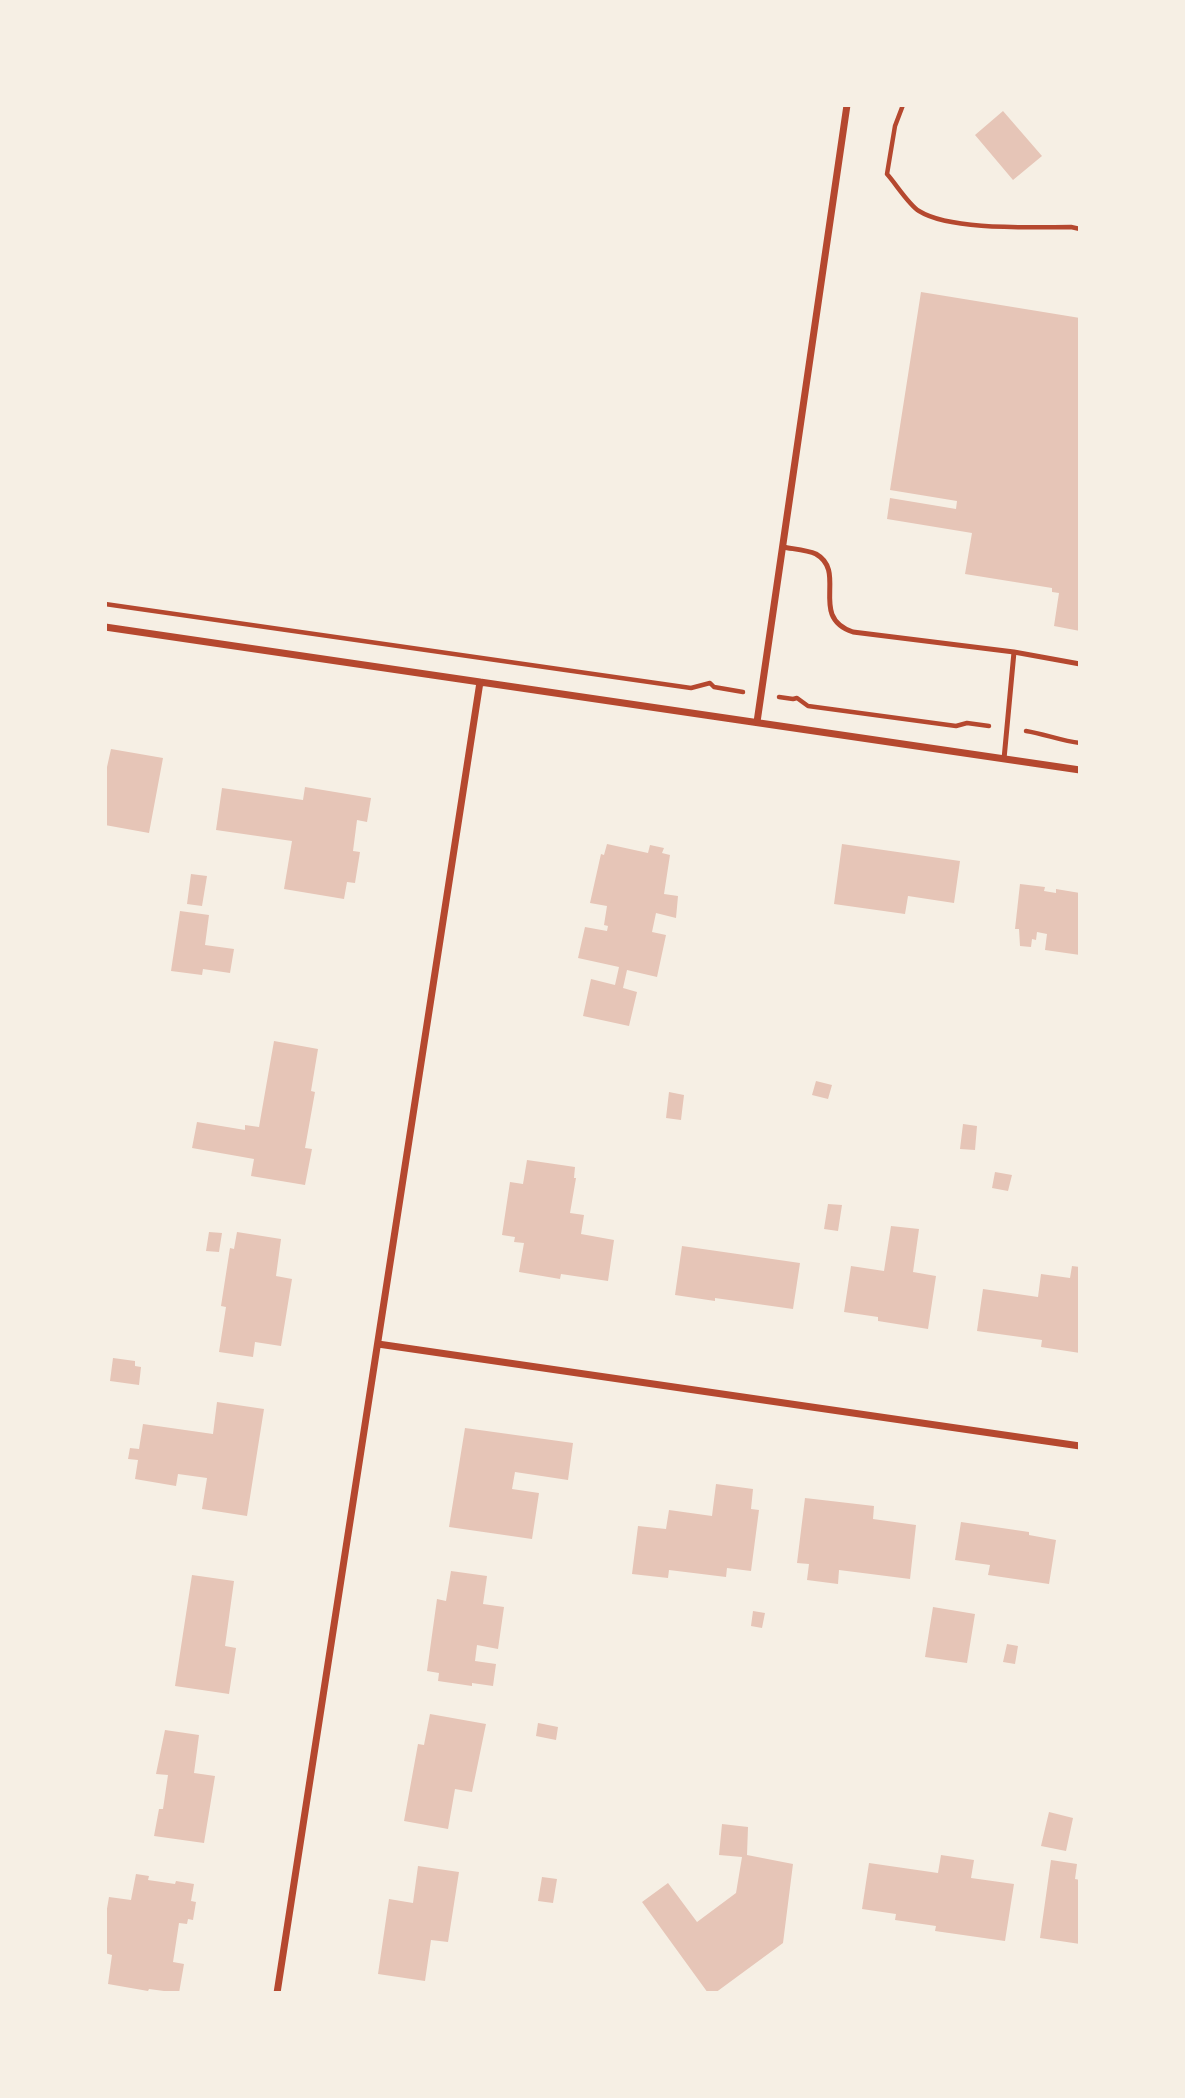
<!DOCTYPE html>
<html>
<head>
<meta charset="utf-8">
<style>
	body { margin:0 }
	#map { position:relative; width:1185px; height:2098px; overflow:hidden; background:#f6efe4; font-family:"Fira Sans",sans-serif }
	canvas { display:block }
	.frame { position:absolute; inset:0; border:107px solid #f6efe4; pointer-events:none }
</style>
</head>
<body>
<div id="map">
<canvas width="1185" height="2098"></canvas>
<div class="frame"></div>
</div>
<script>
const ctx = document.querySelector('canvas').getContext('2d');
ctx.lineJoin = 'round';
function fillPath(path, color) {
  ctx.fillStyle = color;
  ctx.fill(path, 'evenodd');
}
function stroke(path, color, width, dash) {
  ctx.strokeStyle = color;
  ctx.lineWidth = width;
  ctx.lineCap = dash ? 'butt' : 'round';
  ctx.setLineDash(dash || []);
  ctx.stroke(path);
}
fillPath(new Path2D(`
	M1003 111 1042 156 1013 180 975 135Z
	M921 292 1080 318V631L1054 626 1059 593 1052 592V588L965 574 972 533 887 519 890 498 956 509 957 501 890 490Z
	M111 749 163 758 149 833 105 825V776Z
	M305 787 371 798 367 822 357 820 353 851 360 852 355 883 347 882 344 899 284 889 292 841 216 830 222 788 303 800Z
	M607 844 648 853 650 845 664 848 662 853 670 855 664 894 678 896 676 918 656 913 652 932 666 935 657 977 627 970 623 988 637 992 629 1026 583 1016 591 979 615 985 619 967 578 958 585 927 607 931 608 926 604 925 607 906 590 903 601 854 604 855Z
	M842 844 960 861 954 903 908 896 905 914 834 904Z
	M191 874 207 876 202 906 187 904Z
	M1020 884 1045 887 1044 891 1056 893V889L1080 893V955L1045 950 1047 934 1037 932 1036 940 1032 939 1031 947 1020 946 1019 929H1015Z
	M180 911 209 915 205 945 234 949 230 973 203 969 202 975 171 971Z
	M274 1041 318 1049 311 1091 315 1092 305 1148 312 1149 305 1185 251 1176 254 1159 192 1148 197 1122 245 1130V1125L259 1127Z
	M816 1081 832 1085 828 1099 812 1095Z
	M669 1092 684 1095 681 1120 666 1118Z
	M963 1124 977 1126 975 1150 960 1149Z
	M527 1160 575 1167 574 1178H576L570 1213 584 1215 581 1234 614 1240 608 1281 561 1274 560 1279 519 1272 524 1243 514 1242 515 1237 502 1235 510 1182 523 1184Z
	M995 1172 1012 1175 1008 1191 992 1188Z
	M828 1204 842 1205 838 1231 824 1229Z
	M891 1226 919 1229 913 1272 936 1276 928 1329 878 1321V1317L844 1312 851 1266 884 1271Z
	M209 1232 222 1233 219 1252 206 1251Z
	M237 1232 281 1239 276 1276 292 1279 281 1346 255 1342 253 1357 219 1352 226 1307 221 1306 230 1248 234 1249Z
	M682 1246 800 1263 793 1309 715 1298V1301L675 1295Z
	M1072 1266 1080 1267V1353L1041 1347 1042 1340 977 1331 983 1289 1038 1297 1041 1274 1070 1278Z
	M113 1358 135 1361V1366L141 1367 139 1385 110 1381Z
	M217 1402 264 1409 247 1516 202 1509 207 1478 178 1474 176 1486 135 1479 138 1460 128 1459 130 1448 139 1449 143 1424 213 1434Z
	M465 1428 573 1443 568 1480 515 1472 512 1489 539 1493 532 1539 449 1527Z
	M716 1484 753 1489 751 1509 759 1510 751 1571 727 1568 726 1577 669 1570 668 1578 632 1574 638 1526 666 1529 669 1510 712 1516Z
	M805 1498 874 1506 873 1519 916 1525 910 1579 839 1570 838 1584 807 1580 809 1564 797 1563Z
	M961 1522 1029 1532V1535L1056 1540 1049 1584 988 1575 990 1565 955 1560Z
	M451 1571 487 1576 483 1604 504 1607 498 1649 477 1645 475 1661 496 1664 493 1686 472 1683V1686L438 1681 439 1673 427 1671 437 1599 446 1601Z
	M192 1575 234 1581 225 1646 236 1648 229 1694 175 1686Z
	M933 1607 975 1614 967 1663 925 1657Z
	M753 1611 765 1613 762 1628 751 1626Z
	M1007 1644 1018 1646 1015 1664 1003 1662Z
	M430 1714 486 1724 472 1792 455 1789 448 1829 404 1821 418 1744 424 1745Z
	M538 1723 558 1727 556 1740 536 1736Z
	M165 1730 199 1735 194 1773 215 1776 204 1843 154 1836 159 1809H163L168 1775 156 1774Z
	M1049 1812 1073 1818 1066 1851 1041 1846Z
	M722 1824 748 1827 747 1855 793 1864 783 1943 715 1993H708L642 1902 668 1883 697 1922 736 1893 742 1857 719 1855Z
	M941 1855 974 1860 971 1878 1014 1884 1005 1941 935 1931 936 1926 895 1920 896 1914 862 1909 869 1863 938 1873Z
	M1051 1860 1077 1864 1075 1879 1080 1880V1944L1040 1938Z
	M418 1866 459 1872 448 1942 431 1940 425 1981 378 1974 389 1899 413 1903Z
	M136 1874 149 1876 148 1880 175 1884 176 1881 194 1884 191 1901 196 1902 193 1920 188 1919 187 1924 179 1923 173 1962 184 1964 179 1993 149 1989 148 1991 108 1984 112 1955 105 1953V1920L109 1897 131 1900Z
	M542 1877 557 1879 553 1903 538 1901Z`), '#e6c5b7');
stroke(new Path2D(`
	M903 105 895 126 887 174C896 184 909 205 919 211 951 231 1033 227 1071 227L1080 229
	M105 604 691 688 710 683 714 687 743 692
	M779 697 793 699 797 698 808 706 956 726 967 723 989 726
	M1026 731C1045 734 1061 741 1080 743`), '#b5482f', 4.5);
stroke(new Path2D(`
	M783 547C793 549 807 550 816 554 848 572 808 617 853 632L1014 652
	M1004 759 1014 652 1080 664`), '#b5482f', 5);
stroke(new Path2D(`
	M105 627 1080 770
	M757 722 847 105
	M378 1344 1080 1446
	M277 1993 480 682`), '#b5482f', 7);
</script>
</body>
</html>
